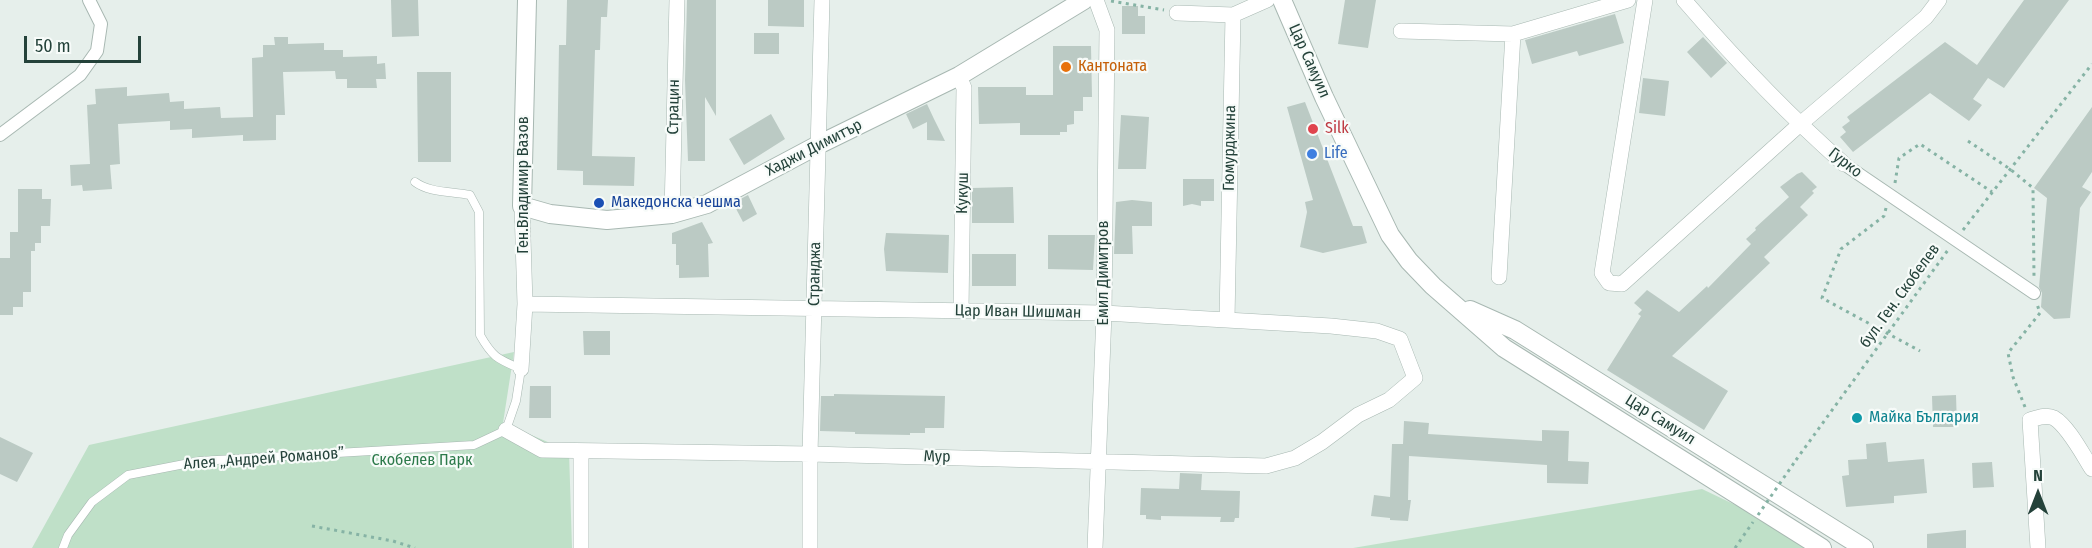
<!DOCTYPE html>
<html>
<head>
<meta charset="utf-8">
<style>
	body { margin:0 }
	#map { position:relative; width:2092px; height:548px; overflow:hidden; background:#e6efeb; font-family:"Fira Sans Condensed",sans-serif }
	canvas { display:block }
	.north { position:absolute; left:2008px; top:464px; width:60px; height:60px; -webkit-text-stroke:4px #f7fbf9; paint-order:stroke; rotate:0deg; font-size:16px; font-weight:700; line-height:24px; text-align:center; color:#24423a }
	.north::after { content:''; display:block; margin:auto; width:21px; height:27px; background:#24423a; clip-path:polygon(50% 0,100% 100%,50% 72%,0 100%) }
	.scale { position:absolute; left:24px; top:36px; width:117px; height:27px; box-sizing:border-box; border:3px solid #24423a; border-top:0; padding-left:8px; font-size:18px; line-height:21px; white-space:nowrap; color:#24423a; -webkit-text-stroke:4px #f7fbf9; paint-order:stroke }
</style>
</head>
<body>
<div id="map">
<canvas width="2092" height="548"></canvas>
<div class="north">N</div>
<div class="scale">50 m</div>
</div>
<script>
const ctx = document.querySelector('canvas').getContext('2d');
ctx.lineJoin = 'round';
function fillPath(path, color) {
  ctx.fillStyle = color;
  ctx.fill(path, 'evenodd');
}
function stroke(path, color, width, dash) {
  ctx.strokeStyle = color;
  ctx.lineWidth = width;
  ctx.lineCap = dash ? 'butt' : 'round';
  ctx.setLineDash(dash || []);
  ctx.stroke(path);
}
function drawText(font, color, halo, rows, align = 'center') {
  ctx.font = font + ' "Fira Sans Condensed",sans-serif';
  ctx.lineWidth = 4.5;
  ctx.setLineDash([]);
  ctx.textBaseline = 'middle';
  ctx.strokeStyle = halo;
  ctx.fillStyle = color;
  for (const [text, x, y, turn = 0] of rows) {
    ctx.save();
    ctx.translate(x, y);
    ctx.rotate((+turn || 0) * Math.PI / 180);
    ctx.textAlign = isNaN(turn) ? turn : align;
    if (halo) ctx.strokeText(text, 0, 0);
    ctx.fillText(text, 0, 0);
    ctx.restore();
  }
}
fillPath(new Path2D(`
	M514 352 503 423 569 451 572 548H32L89 445Z
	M1702 489 1790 531 1815 548H1353Z`), '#bfe0c8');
fillPath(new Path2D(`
	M391 0H418L419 36 392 37Z
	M567 0H608L607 17H601L600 50H595L592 156 635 157 634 186 583 185V171L557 170 559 45H566Z
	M687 0H716V116L705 97V161H688L685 80Z
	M768 0H804V27L768 26Z
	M1345 0H1376L1368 48 1338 44Z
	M2024 0H2069L2004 88 1988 78 1973 99 1982 105 1969 121 1930 93 1853 152 1840 137 1846 132 1842 127 1850 121 1847 117 1945 42 1977 65Z
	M1122 6H1138V16H1145V34H1122Z
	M1615 14 1624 43 1579 56 1577 51 1532 64 1525 40Z
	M754 33H779V54H754Z
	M274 37H288V44L324 43V50H343V57L377 56V64L385 63 386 79H376L377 88H347V79H336L335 71 283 72 285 115H276V140L243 141V135L192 138V129L170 130V121L118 124 120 164 110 165 112 189 83 191 82 185 71 186 70 165 90 164 87 105 96 104 95 89 127 87V96L169 93 170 102 184 101V109L220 107 221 118 253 117 252 58 263 57V45H275Z
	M1703 37 1727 63 1711 78 1687 52Z
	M1053 46H1091L1092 97H1083V111H1074V124L1067 125V132H1060V135H1020V123L979 124 978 87H1026V95H1053Z
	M417 72H451V162H418Z
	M1643 78 1669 81 1665 116 1639 113Z
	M1305 102 1353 226H1362L1367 243 1323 253 1300 247 1307 212 1305 202 1313 200 1287 107Z
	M927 104 934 119 945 141 927 140V122L913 129 906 114Z
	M2092 107V172L2082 187 2091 192 2080 208 2070 318 2054 319 2041 307 2042 293 2039 287 2047 198 2034 188Z
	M771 114 785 139 744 165 729 139Z
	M1121 115 1149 117 1146 169H1118Z
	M1802 172 1817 187 1812 191 1814 193 1800 207 1808 215 1764 257 1770 263 1672 356 1728 391 1704 430 1607 370 1641 316 1638 314 1642 310 1634 303 1647 290 1679 312 1707 286 1708 288 1751 244 1746 239 1756 230 1755 228 1789 197 1780 187 1797 174Z
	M1183 179H1214V201H1201V206L1192 204 1183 206Z
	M1013 187 1014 223H972V188Z
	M18 189H42V199H51L50 226H41V243H35V251H31V292H23V307H13V315H0V258H10V232H18Z
	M748 195 757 214 743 222 733 203Z
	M1132 200 1152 202V226H1132L1133 254H1114L1116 202Z
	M702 222 713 243 708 244 709 277 679 278V265H676V244H672V233Z
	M886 233 949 235 948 273 886 271 884 249Z
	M1048 235H1095L1093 270 1048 269Z
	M972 254H1016V286H972Z
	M583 331H610V355H584Z
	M530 386H551V418H529Z
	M834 394 945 396 944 428H925V433H910V435L855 434V432L820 431 821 396H834Z
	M1956 395 1957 427H1933L1932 396Z
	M1404 421 1429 423 1428 434 1542 441V430L1569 431 1568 461 1589 462 1588 484 1547 483V465L1409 456 1408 500H1411L1408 521 1390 520V518L1371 516 1374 495 1390 497 1392 444H1403Z
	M0 437 33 453 17 482 0 474Z
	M1886 442 1888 462 1924 459 1927 493 1894 496V503L1846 507 1842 476 1849 475 1848 460 1867 459 1866 444Z
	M1992 462 1994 487 1973 488 1972 463Z
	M1180 473 1202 474 1201 490 1240 491 1239 518H1235L1234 522H1220L1221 517 1161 516V520L1146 519V515H1140L1141 488 1179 489Z
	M1966 530V548H1927V534Z`), '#bbcac4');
const service = new Path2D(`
	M63 548 68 535 92 502 128 475 200 461 474 445 506 430 516 401 521 369C498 359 493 358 480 335L479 212 470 195C451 191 430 193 415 182`);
const pedestrian = new Path2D(`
	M0 135 80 75 97 51 101 24 89 0
	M1844 164 2034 293`);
const minor = new Path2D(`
	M1645 0 1602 273 1609 283 1622 284 1799 125 1926 17 1939 0
	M1684 0C1734 58 1786 113 1844 164
	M1177 13 1233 15
	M1401 31 1513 34 1628 0
	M959 76 964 88 961 311
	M672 214 677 0
	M1499 277 1513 34
	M1227 319 1233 15 1267 0
	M521 369 525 304 522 206
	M506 430 542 450 810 454 1266 466 1295 458 1322 442 1358 415 1389 400 1415 378 1400 339 1377 331 1331 326 1104 313 525 304
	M581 451V548
	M810 548V454L822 0
	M1095 548 1104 313 1107 30 1096 0
	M2038 548 2030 420C2037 418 2046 414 2054 418 2068 426 2083 455 2092 469`);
const tertiary = new Path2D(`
	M527 0 522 206 550 214 607 220 672 214 707 204 818 145 959 76 1084 0
	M1282 0 1324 97 1390 235 1409 261 1433 286 1504 348 1822 548
	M1470 310 1515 330 1864 548`);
stroke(service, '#a8b8b2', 9);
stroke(pedestrian, '#a8b8b2', 14);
stroke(minor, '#a8b8b2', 16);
stroke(tertiary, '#a8b8b2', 20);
stroke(new Path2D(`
	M1111 1 1164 10
	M1968 141 2010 169 2033 188 2034 277
	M1895 183 1899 158 1920 144 1992 192
	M1886 208 1884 216 1841 249 1822 298 1920 351
	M1963 230 2092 64
	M2025 407 2013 377 2008 353 2040 313 2037 304
	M1796 460 1948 250
	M312 526 393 541 415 548
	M1735 548 1753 522`), '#86b3a5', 3, [3, 4.5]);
stroke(service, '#fff', 8);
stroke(pedestrian, '#fff', 12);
stroke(minor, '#fff', 15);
stroke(tertiary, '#fff', 18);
stroke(new Path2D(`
	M1758 515 1796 460`), '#86b3a5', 3, [3, 4.5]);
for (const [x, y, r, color] of [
	[1066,67,6,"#e8710a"],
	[1313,129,6,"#e0444e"],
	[1312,154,6,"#3f7fe0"],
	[599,203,6,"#1a4fb4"],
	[1857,418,6,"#0f9aa8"]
]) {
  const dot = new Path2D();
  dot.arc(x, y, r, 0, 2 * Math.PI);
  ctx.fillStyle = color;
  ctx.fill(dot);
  stroke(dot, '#f7fbf9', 2);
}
drawText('16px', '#24423a', '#f7fbf9', [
	["Цар Самуил",1309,61,66],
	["Страцин",674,107,-89],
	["Хаджи Димитър",814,148,-27],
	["Гюмурджина",1230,148,-89],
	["Гурко",1845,163,38],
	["Ген.Владимир Вазов",524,185,-90],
	["Кукуш",963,193,-89],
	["Емил Димитров",1104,273,-90],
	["Странджа",815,274,-89],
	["бул. Ген. Скобелев",1900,296,-54],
	["Цар Иван Шишман",1018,312,1],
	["Цар Самуил",1660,420,32],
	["Мур",937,457,1],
	["Алея „Андрей Романов”",264,459,-4]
]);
drawText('16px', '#c56008', '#f7fbf9', [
	["Кантоната",1078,67]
], 'left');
drawText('16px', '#be3a42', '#f7fbf9', [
	["Silk",1325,129]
], 'left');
drawText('16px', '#366cbe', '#f7fbf9', [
	["Life",1324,154]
], 'left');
drawText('16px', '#164399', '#f7fbf9', [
	["Македонска чешма",611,203]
], 'left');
drawText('16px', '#0d838f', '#f7fbf9', [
	["Майка България",1869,418]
], 'left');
drawText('16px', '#2d7a4b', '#f7fbf9', [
	["Скобелев Парк",422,461]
]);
</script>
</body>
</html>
